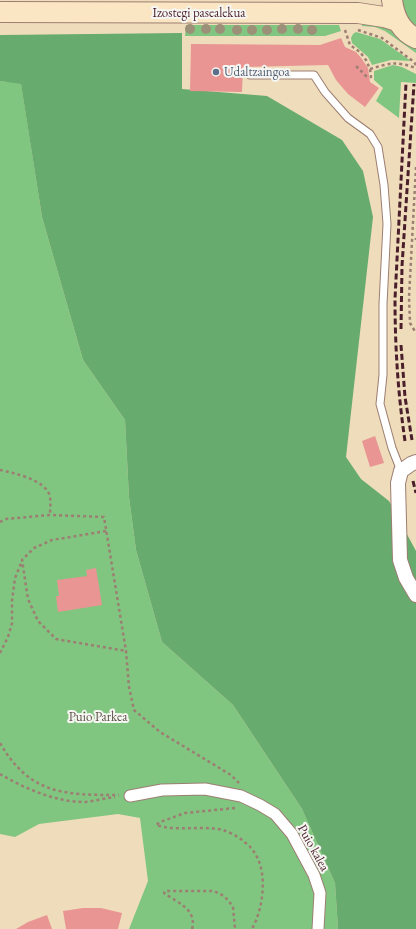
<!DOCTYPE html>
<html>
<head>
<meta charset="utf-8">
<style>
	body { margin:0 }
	canvas { display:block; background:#efdcba }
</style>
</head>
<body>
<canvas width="416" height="929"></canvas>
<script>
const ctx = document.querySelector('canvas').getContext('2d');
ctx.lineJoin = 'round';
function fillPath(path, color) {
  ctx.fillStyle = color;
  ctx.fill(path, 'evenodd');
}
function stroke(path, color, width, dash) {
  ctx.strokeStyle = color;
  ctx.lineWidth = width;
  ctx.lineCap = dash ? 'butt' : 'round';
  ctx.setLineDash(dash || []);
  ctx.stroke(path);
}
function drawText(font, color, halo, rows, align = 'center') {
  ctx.font = font + ' "EB Garamond",serif';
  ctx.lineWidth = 4;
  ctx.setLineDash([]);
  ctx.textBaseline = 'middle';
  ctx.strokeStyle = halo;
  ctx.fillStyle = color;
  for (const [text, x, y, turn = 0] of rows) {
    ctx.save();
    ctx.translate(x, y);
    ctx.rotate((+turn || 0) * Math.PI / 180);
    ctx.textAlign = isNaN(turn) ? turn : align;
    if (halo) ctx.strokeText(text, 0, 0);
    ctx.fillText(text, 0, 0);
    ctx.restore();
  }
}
fillPath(new Path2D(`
	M402 0H416V27C407 19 404 12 402 0Z
	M362 23 381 26 389 29 416 49V53L385 31 375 27 362 26Z
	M186 25H339L341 31 325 36H185Z
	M356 32 380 39 411 61 391 60 372 65 368 57 352 43 351 38 353 34Z
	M393 65 402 67 416 74V83L401 82 399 118 376 101 383 88 374 80V71Z
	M0 81 21 83 42 217 83 360 125 420 129 497 136 550 162 642 233 705 302 809 335 883 338 929H129L148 881 140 818 118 814 39 824 15 837 0 834Z`), '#81c680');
fillPath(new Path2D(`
	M182 33V89L267 96 342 140 363 171 373 217 346 457 361 479 389 501 416 551V929H338L335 883 302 809 233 705 162 642 136 550 129 497 125 420 83 360 42 217 21 84 0 81V35Z`), '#68ab6e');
fillPath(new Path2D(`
	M341 38 345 47 356 52 362 59 368 68 370 82 379 88 365 107 348 94 336 80 328 65 243 67 242 92 190 91 191 44 320 45Z
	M375 436 384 463 370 467 362 441Z
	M96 568 102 605 58 612 56 596H59L57 580 87 576 86 570Z
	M83 908H101L122 913 118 929H66L63 911Z
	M47 915 52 929H16L28 922Z`), '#e89593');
const service = new Path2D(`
	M250 75H314L325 92 348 118 370 134 378 147 384 185 387 224 383 304V375L380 404 392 448 401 471`);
const pedestrian = new Path2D(`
	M130 796 162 790 205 789 241 796 260 805 275 814 292 834 314 875 320 893 318 929`);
const minor = new Path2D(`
	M416 462 411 464 401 471 398 483 400 560 406 578 416 595`);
const secondary = new Path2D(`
	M392 0C394 16 400 31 416 38
	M0 12 358 13 384 17 397 21`);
stroke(service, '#9c7e72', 9);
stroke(pedestrian, '#9c7e72', 13);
stroke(minor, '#9c7e72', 16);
stroke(secondary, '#9c7e72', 22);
stroke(new Path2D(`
	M345 30 350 45 360 52 366 60 370 69 371 77 366 76 355 65
	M358 30 382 38 414 62 416 65
	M370 69C390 63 396 61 416 68
	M416 167 409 297 410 323 416 333
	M416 238V240
	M0 470C14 473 47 480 50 497 51 503 50 509 50 515
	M0 522 6 519 50 515 104 517 126 651 129 687 134 710 160 732 231 775 239 783
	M106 531 52 540 34 548 22 560 28 599 38 621 56 639 126 651
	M0 653 8 637 12 623V601L15 578 22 561
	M0 743C30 795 65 795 119 795
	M0 774C24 788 53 801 82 802 93 802 104 798 115 797
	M235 808 185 813 160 822 156 825C179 832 201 825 223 830 229 832 237 836 242 840 245 843 249 845 251 848 269 868 264 907 252 929
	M192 929C197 909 178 903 164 893L165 891H214L222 895 228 900 233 907 235 929`), '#9c7e72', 2.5, [3, 3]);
stroke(service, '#fff', 7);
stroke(pedestrian, '#fff', 11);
stroke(minor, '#fff', 14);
stroke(secondary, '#fbe6c4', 20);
stroke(new Path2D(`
	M401 329 402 266 414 84
	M401 345 405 397 412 440
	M405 441C398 394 395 347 395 299L406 83
	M413 481 416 493`), '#4a1f2b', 3, [6, 3]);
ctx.fillStyle = '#9d9079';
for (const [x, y] of [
	[190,29],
	[206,29],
	[220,29],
	[282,29],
	[298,29],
	[237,30],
	[252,30],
	[267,30],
	[312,30]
]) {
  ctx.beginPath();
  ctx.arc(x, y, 5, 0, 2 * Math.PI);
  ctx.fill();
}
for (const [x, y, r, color] of [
	[216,72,4,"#5c6f8a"]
]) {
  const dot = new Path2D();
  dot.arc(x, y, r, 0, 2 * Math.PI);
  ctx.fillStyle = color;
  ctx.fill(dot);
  stroke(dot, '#f6f6f2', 1.5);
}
drawText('13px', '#4a1f2b', '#f6f6f2', [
	["Izostegi pasealekua",199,13],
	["Puio kalea",313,848,61]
]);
drawText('13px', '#4e5e75', '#f6f6f2', [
	["Udaltzaingoa",224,72]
], 'left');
drawText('13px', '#5a5144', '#f6f6f2', [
	["Puio Parkea",98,717]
]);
</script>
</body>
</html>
